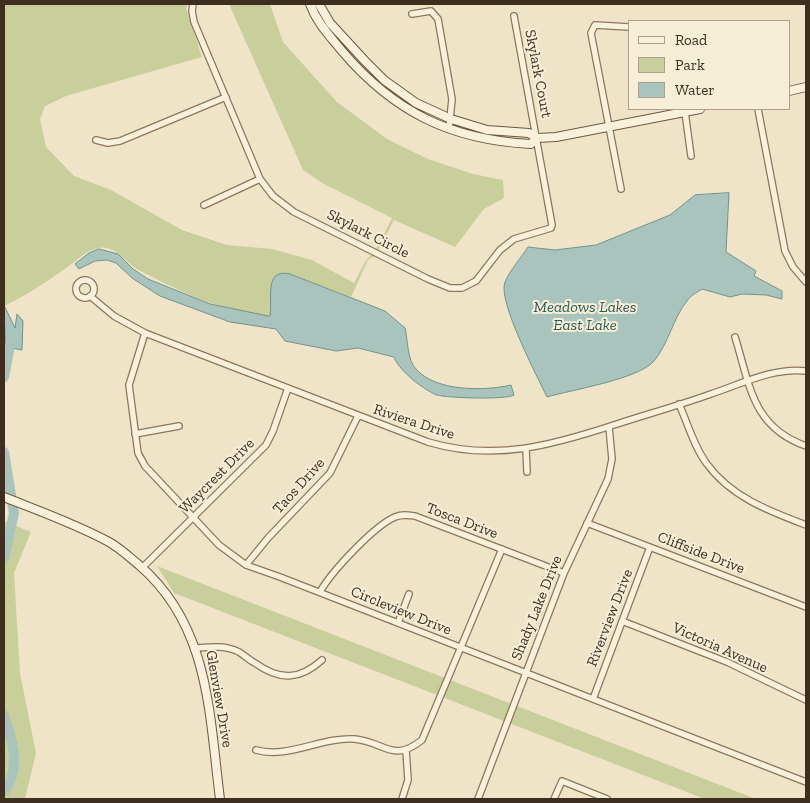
<!DOCTYPE html>
<html>
<head>
<meta charset="utf-8">
<style>
	body { margin:0 }
	#map { position:relative; width:810px; height:803px; overflow:hidden; background:#f0e4c8; font-family:"Zilla Slab",serif }
	canvas { display:block }
	.frame { position:absolute; inset:0; border:5px solid #3d2e20; pointer-events:none }
	.legend { position:absolute; left:628px; top:20px; width:162px; height:90px; box-sizing:border-box; background:#f7eed8; border:1px solid #ada18e; margin:0; padding:6px 9px; list-style:none; font-size:15px; color:#3d2e20 }
	.legend li { display:flex; align-items:center; gap:10px; height:25px }
	.legend b { width:25px; border:1px solid #ada18e }
</style>
</head>
<body>
<div id="map">
<canvas width="810" height="803"></canvas>
<div class="frame"></div>
<ul class="legend">
<li><b style="height:6px;background:#faf1dc"></b>Road</li>
<li><b style="height:14px;background:#c9cf9b"></b>Park</li>
<li><b style="height:14px;background:#a9c4bc"></b>Water</li>
</ul>
</div>
<script>
const ctx = document.querySelector('canvas').getContext('2d');
ctx.lineJoin = 'round';
function fillPath(path, color) {
  ctx.fillStyle = color;
  ctx.fill(path, 'evenodd');
}
function stroke(path, color, width, dash) {
  ctx.strokeStyle = color;
  ctx.lineWidth = width;
  ctx.lineCap = dash ? 'butt' : 'round';
  ctx.setLineDash(dash || []);
  ctx.stroke(path);
}
function drawText(font, color, halo, rows, align = 'center') {
  ctx.font = font + ' "Zilla Slab",serif';
  ctx.lineWidth = 4;
  ctx.setLineDash([]);
  ctx.textBaseline = 'middle';
  ctx.strokeStyle = halo;
  ctx.fillStyle = color;
  for (const [text, x, y, turn = 0] of rows) {
    ctx.save();
    ctx.translate(x, y);
    ctx.rotate((+turn || 0) * Math.PI / 180);
    ctx.textAlign = isNaN(turn) ? turn : align;
    if (halo) ctx.strokeText(text, 0, 0);
    ctx.fillText(text, 0, 0);
    ctx.restore();
  }
}
fillPath(new Path2D(`
	M4 4H188L186 8 202 57 66 96 45 106 40 119 46 147 74 176 111 190 182 230 227 245 272 249 312 260 354 283 365 262 377 248 392 218 324 184 303 170 229 4H270L283 42 337 102 387 139 428 159 473 174 503 180 504 198 484 209 455 247 394 220 375 256 368 260 351 297 290 274 270 296V316C224 314 177 290 137 269 125 262 115 244 98 248 86 250 77 261 66 268 46 282 26 296 4 306Z
	M4 521 31 532 14 573 20 673 36 753 25 799H4Z
	M157 566 756 799H705L174 593Z`), '#c9cf9b');
const water = new Path2D(`
	M729 193 726 252 756 271 754 276 782 291V299L766 295 742 294 730 297 702 289C697 292 690 296 687 301 673 318 669 343 654 361 639 379 571 390 547 397 538 378 497 300 505 282 510 270 521 258 528 247L555 250 596 245 670 215 695 195Z
	M99 249 118 254 133 269 148 279 210 304 268 316H270C273 300 263 268 290 274L385 311 405 328C408 340 407 360 416 369 436 392 485 391 511 385L514 395C505 400 448 398 437 395 424 390 399 371 394 357L358 348 336 351 285 341 276 329 230 322 160 296 132 278 116 263 107 260 95 261 79 269 75 264 89 253Z
	M4 305 15 328 17 314 23 321 22 350 6 347Z`);
fillPath(water, '#a9c4bc');
stroke(water, '#6f938a', 1);
stroke(new Path2D(`
	M4 377 12 335
	M4 452 14 513 4 559
	M4 715C12 740 22 768 4 792`), '#a9c4bc', 10);
const street = new Path2D(`
	M193 4 192 11 194 22 260 179 273 196 294 212 428 279 450 288H462L476 281 500 250 514 239 551 228 552 225 514 16
	M412 14 431 11 438 19 452 99 449 129
	M758 109 785 251 793 267 806 282
	M685 112 691 156
	M96 140 108 143 120 141 226 97
	M621 189 591 33 595 25 629 27
	M204 205 260 179
	M76 289a9 9 0 1 1 18 0a9 9 0 1 1-18 0Z
	M90 296 114 316 145 333 428 442C495 462 553 445 617 424 648 414 680 405 711 394 741 384 774 367 806 371
	M145 333 129 385 138 453 145 466 219 545 246 565 280 577 806 782
	M735 337C750 385 752 427 806 446
	M679 404C688 424 694 447 707 464 731 497 769 511 806 525
	M135 434 179 426
	M526 449 527 472
	M587 523 806 607
	M246 565 268 538 330 473 358 416
	M142 568 266 445 273 431 288 388
	M320 592C331 572 374 526 395 517 402 514 408 515 415 516L564 573
	M622 621 727 662 806 700
	M398 623 409 594
	M196 648C210 647 225 645 239 652 244 655 249 660 255 663 280 681 300 680 322 660
	M593 699 650 547
	M256 750C287 759 322 737 354 739 384 741 392 764 422 740L502 549
	M402 799 408 780 406 750
	M478 799 564 573 608 479 612 459 609 427
	M554 799 562 781 607 799`);
const secondary = new Path2D(`
	M310 4C317 23 329 35 342 51 394 112 451 140 531 144L537 138
	M319 4 330 23 365 61 384 80 416 103 451 119 487 130 529 133 537 138 556 137 700 109
	M789 91 806 87
	M4 497C39 511 76 524 109 542 120 548 129 557 139 565 210 626 209 714 220 799`);
stroke(street, '#8d765c', 8);
stroke(secondary, '#6f573f', 10);
stroke(street, '#faf1dc', 5.5);
stroke(secondary, '#faf1dc', 8);
drawText('15px', '#3d2e20', '#f7eed8', [
	["Skylark Court",538,74,79],
	["Skylark Circle",368,234,27],
	["Riviera Drive",414,422,18],
	["Waycrest Drive",217,476,-45],
	["Taos Drive",299,486,-48],
	["Tosca Drive",462,521,21],
	["Cliffside Drive",701,553,21],
	["Shady Lake Drive",537,608,-68],
	["Circleview Drive",401,611,22],
	["Riverview Drive",610,618,-69],
	["Victoria Avenue",720,648,24],
	["Glenview Drive",219,699,80]
]);
drawText('italic 16px', '#2f5d5a', '#f7eed8', [
	["Meadows Lakes",585,307],
	["East Lake",585,325]
]);
</script>
</body>
</html>
